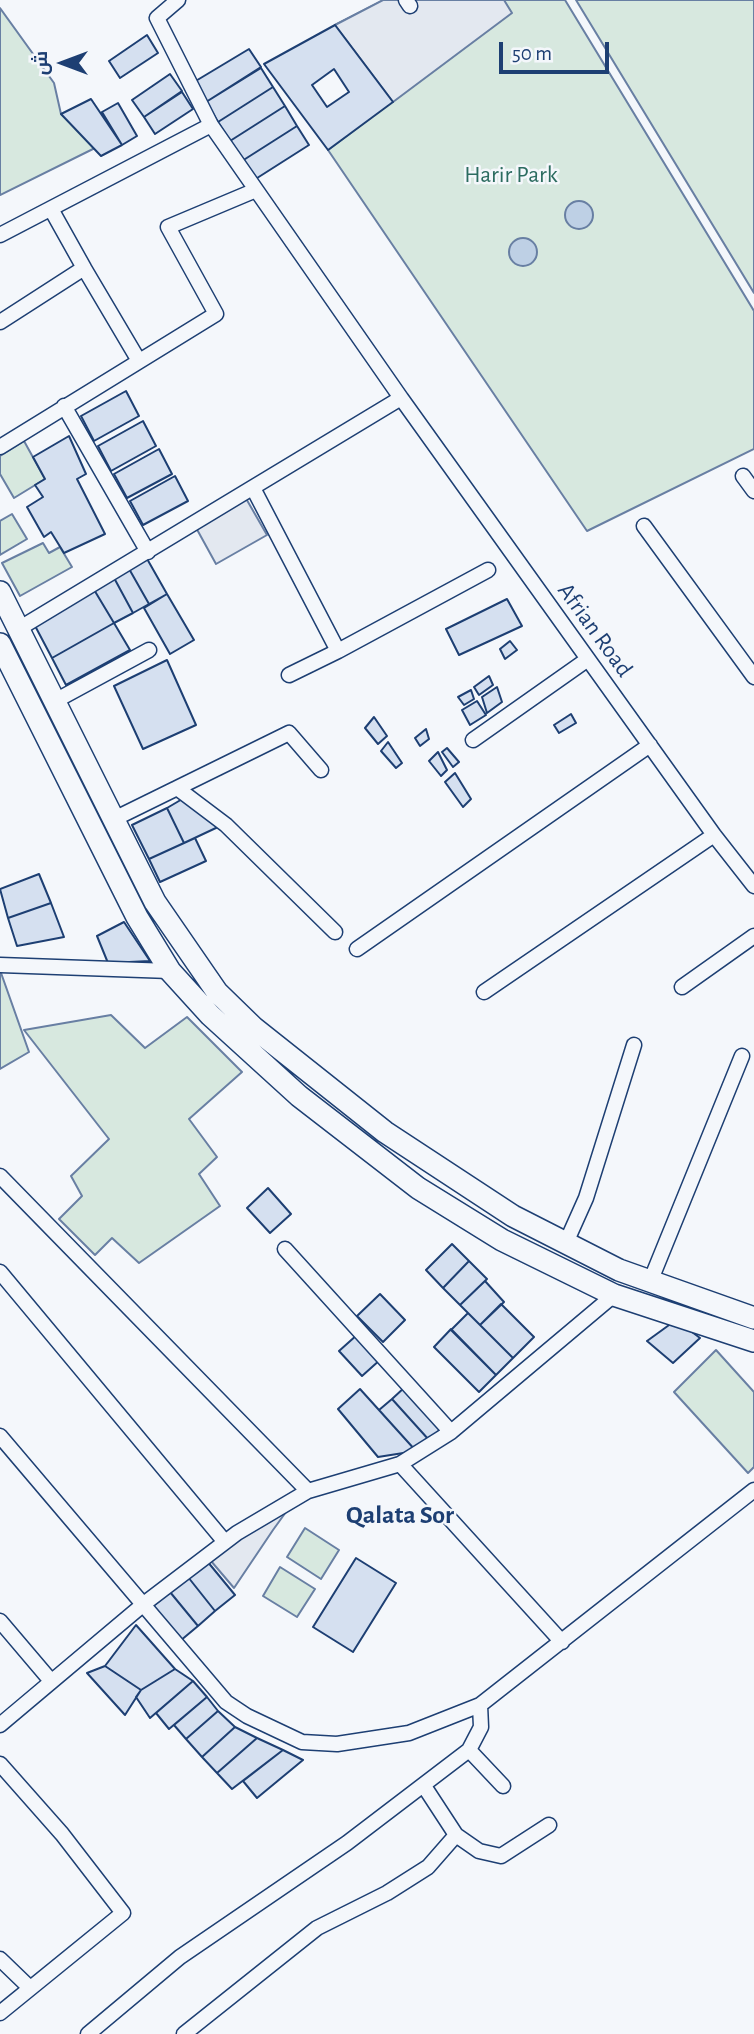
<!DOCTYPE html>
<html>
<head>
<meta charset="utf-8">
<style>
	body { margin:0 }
	#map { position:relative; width:754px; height:2034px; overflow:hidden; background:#f4f7fb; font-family:"Alegreya Sans",Cairo,sans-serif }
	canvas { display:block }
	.north { position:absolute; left:28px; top:28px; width:70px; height:70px; -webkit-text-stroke:5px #f4f7fb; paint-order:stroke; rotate:270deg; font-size:19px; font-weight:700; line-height:28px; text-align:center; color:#1d3f73 }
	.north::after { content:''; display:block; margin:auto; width:24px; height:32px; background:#1d3f73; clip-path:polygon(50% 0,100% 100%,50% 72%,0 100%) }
	.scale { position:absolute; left:499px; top:42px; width:110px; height:32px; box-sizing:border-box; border:4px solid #1d3f73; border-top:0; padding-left:9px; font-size:21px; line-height:24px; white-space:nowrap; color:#1d3f73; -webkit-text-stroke:5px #f4f7fb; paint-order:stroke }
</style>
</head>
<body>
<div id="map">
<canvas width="754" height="2034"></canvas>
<div class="north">ش</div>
<div class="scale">50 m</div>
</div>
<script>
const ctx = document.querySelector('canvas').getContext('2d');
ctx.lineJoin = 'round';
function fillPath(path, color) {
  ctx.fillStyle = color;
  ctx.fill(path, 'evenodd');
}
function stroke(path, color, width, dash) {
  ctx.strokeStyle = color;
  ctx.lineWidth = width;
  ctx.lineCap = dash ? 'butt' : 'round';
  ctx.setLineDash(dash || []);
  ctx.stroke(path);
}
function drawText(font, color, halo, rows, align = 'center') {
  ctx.font = font + ' "Alegreya Sans",sans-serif';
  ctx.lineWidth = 5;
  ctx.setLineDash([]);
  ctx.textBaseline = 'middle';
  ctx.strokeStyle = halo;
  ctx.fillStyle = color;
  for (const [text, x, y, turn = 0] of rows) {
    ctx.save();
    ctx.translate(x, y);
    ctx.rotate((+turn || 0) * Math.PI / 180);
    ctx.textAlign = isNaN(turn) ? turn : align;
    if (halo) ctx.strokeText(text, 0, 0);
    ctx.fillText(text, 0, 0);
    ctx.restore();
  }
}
const green = new Path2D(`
	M384 0H565L754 311V449L587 531 328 150 393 101 335 25Z
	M576 0H754V293Z
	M0 8 54 83 61 114 97 147 0 195Z
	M24 441 45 479 14 498 0 474V456Z
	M12 514 27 539 0 555V521Z
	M43 543 49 553 60 547 72 567 20 596 2 563Z
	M0 970 29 1052 0 1069Z
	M111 1015 145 1048 187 1017 242 1072 189 1119 217 1157 199 1174 220 1206 139 1263 112 1238 95 1255 59 1219 82 1196 71 1176 109 1139 24 1030Z
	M716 1350 754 1392V1467L748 1473 674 1392Z
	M305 1528 339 1550 321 1579 287 1557Z
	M280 1567 315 1589 297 1617 263 1596Z`);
fillPath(green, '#d7e8df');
stroke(green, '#687fa3', 2);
const parking = new Path2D(`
	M383 0H504L512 13 393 102 335 25Z
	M244 495 267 535 216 564 194 524Z
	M286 1512 273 1530 234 1588 211 1561 271 1516Z`);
fillPath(parking, '#e3e8f0');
stroke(parking, '#687fa3', 2);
const water = new Path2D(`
	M565 215a14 14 0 1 1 28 0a14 14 0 1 1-28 0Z
	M509 252a14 14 0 1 1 28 0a14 14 0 1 1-28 0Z`);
fillPath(water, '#bed0e5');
stroke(water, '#687fa3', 2);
const building = new Path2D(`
	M335 25 393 102 328 150 264 64Z
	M147 35 158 53 120 78 109 61Z
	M249 49 261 67 206 102 194 82Z
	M261 68 273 87 218 122 206 102Z
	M334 69 349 92 327 107 312 85Z
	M170 74 182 91 144 117 132 100Z
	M273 87 285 106 230 141 218 122Z
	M182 92 193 109 155 134 144 117Z
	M91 99 122 145 101 156 61 114Z
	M118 103 137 136 122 145 102 112Z
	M285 106 297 126 242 161 230 141Z
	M297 126 309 145 254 180 242 161Z
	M126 391 139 416 94 441 81 416Z
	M143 421 156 446 111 471 98 446Z
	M69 436 86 474 77 479 105 534 64 553 51 532 44 537 27 507 43 497 35 485 45 479 33 457Z
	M159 449 172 474 127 498 114 474Z
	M175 476 188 501 143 525 130 501Z
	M146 557 167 594 149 604 128 567Z
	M128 567 149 604 133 613 113 576Z
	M113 576 133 613 114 623 93 588Z
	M93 588 114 623 52 658 33 622Z
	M167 594 194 640 170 654 144 608Z
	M507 599 522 626 459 655 446 629Z
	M114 623 130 650 66 685 52 658Z
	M510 641 517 650 505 659 500 649Z
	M167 660 196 725 143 749 114 686Z
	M489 676 493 685 479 695 474 687Z
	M497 687 502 702 487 713 482 697Z
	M471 690 474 699 464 705 458 697Z
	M477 701 486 715 470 725 462 710Z
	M571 714 576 723 559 733 554 725Z
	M374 717 387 736 378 744 365 728Z
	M426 729 429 739 420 746 415 738Z
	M388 742 402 763 396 768 381 751Z
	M447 748 459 762 453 767 442 752Z
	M438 752 447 770 441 776 429 761Z
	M455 773 471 799 463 807 445 782Z
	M184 798 218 827 184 843 167 808Z
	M167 808 184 843 149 859 132 825Z
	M195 838 206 861 160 882 149 859Z
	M39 874 51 903 8 918 0 889Z
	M51 903 64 937 17 946 8 918Z
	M124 922 150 961 108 963 97 936Z
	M268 1188 291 1214 270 1233 247 1208Z
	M452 1244 469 1261 443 1288 426 1270Z
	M469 1261 487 1279 460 1305 443 1288Z
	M485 1281 504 1302 480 1325 460 1305Z
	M380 1294 405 1320 383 1342 357 1316Z
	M501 1304 534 1337 513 1358 480 1325Z
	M468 1313 513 1358 496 1375 451 1330Z
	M676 1320 700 1338 673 1363 647 1341Z
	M451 1329 496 1375 479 1392 434 1347Z
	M358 1334 381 1359 362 1376 339 1351Z
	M405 1387 442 1428 429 1440 392 1399Z
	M360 1389 416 1451 378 1457 338 1409Z
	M392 1399 429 1440 416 1451 379 1410Z
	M356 1558 396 1583 353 1652 313 1627Z
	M207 1561 235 1595 215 1611 188 1577Z
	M188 1577 215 1611 198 1626 170 1592Z
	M170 1592 198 1626 180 1641 152 1607Z
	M136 1625 175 1669 141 1690 105 1666Z
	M105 1666 141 1690 125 1715 87 1673Z
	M175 1669 193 1681 150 1718 136 1697 141 1690Z
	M193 1681 207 1697 169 1729 156 1713Z
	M207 1697 218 1711 186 1739 174 1725Z
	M218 1711 235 1727 202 1757 186 1739Z
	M235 1727 257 1738 217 1773 202 1757Z
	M257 1738 283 1750 232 1789 217 1773Z
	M283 1750 303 1760 257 1798 243 1781Z`);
fillPath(building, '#d5e0f0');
stroke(building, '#1d3f73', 2);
const minor = new Path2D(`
	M406 0 410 6
	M51 209 84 268
	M0 235 211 125 157 18 178 0
	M0 322 84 268 139 361
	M401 398 714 835 754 886
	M64 406 148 552
	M0 447 216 314 168 227 256 190
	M743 476 754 491
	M253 488 338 651 488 570
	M644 526 754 677
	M20 628 401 398 211 125
	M289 675 338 651
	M55 701 149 650
	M473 740 588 659
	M177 788 226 825 335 932
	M114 819 289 733 321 770
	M357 949 650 745
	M0 965 170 971
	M682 987 754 936
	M484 992 714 835
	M0 1176 308 1491
	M565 1245 586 1198 634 1045
	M285 1249 451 1432
	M0 1272 225 1542
	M650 1282 742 1056
	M0 1436 226 1702 247 1716 302 1742 337 1744 409 1733 480 1705 754 1490
	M400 1464 562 1642
	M0 1621 51 1681
	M0 1725 145 1603 237 1533 308 1491 400 1464 451 1432 614 1295
	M469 1750 503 1786
	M0 1764 62 1834 123 1913 0 2013
	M456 1835 479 1851 501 1856 549 1825
	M0 1959 29 1987
	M88 2034 180 1957 347 1843 469 1750 481 1727 480 1705
	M184 2034 317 1928 387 1893 428 1867 456 1835 424 1786`);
const primary = new Path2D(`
	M0 592 155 902 217 992 254 1028 385 1132 513 1216 619 1270 754 1318
	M0 644 137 917 170 971 210 1015 299 1096 418 1188 502 1240 614 1295 754 1341`);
stroke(minor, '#1d3f73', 17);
stroke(primary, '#1d3f73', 24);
stroke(minor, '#f4f7fb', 14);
stroke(primary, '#f4f7fb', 21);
drawText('24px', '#2c6c60', '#f4f7fb', [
	["Harir Park",511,175]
]);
drawText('24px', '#1d3f73', '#f4f7fb', [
	["Afrian Road",595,630,54]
]);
drawText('bold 26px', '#1d3f73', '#f4f7fb', [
	["Qalata Sor",400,1515]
]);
</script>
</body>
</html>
